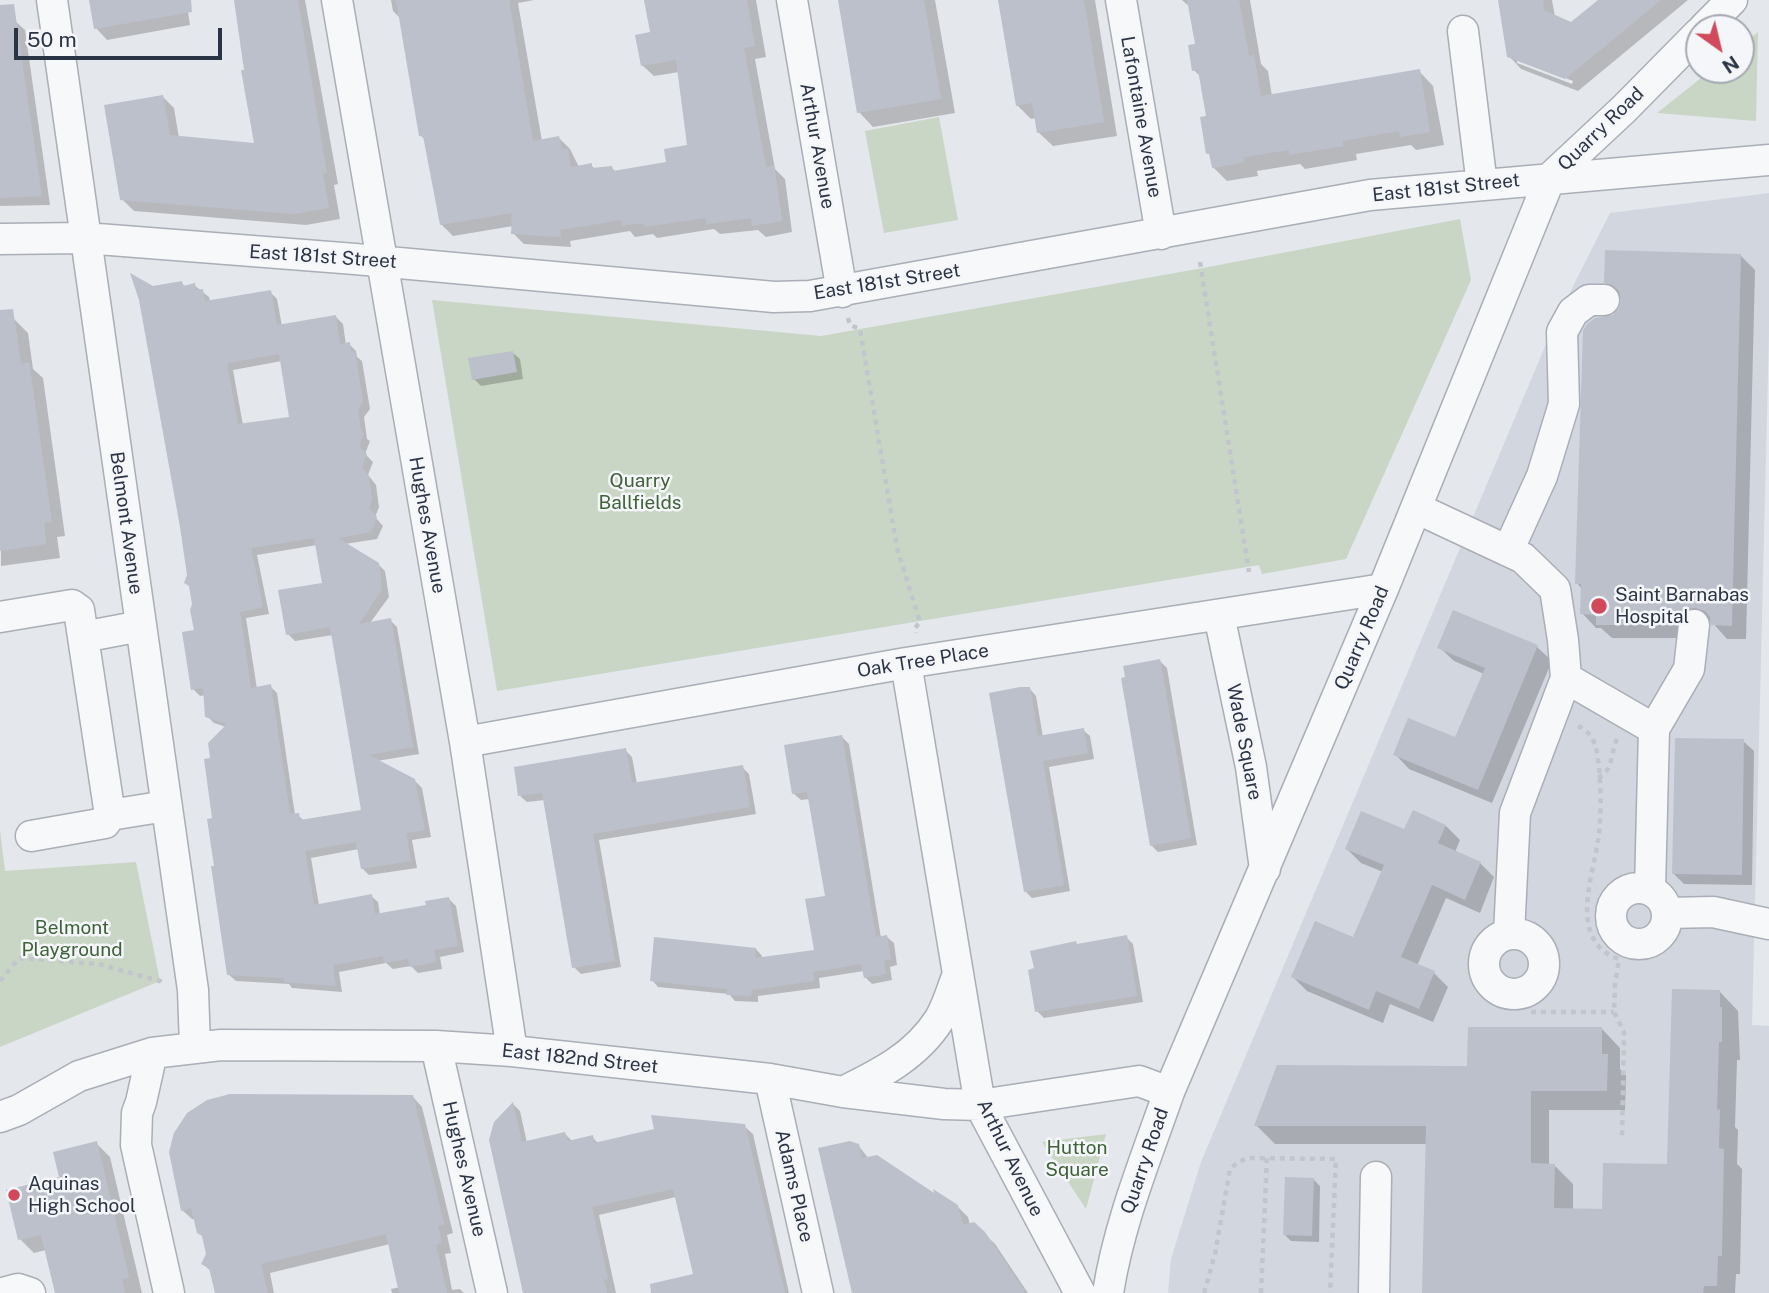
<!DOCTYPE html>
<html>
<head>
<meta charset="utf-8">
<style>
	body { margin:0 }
	#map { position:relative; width:1769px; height:1293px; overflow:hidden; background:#e4e7ec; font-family:"Public Sans",sans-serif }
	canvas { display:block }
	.north { position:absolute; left:1685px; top:14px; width:70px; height:70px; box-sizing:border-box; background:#f4f6f9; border:2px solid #a4a8b1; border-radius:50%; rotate:146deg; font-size:19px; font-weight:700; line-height:28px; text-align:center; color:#2b3445 }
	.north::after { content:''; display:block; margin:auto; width:24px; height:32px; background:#d1495b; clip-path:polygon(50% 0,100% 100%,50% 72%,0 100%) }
	.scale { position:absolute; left:14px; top:28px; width:208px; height:32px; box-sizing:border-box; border:4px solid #2b3445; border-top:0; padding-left:9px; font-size:21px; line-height:24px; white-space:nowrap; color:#2b3445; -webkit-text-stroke:5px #f4f6f9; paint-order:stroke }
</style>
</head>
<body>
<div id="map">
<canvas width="1769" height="1293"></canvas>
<div class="north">N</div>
<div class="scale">50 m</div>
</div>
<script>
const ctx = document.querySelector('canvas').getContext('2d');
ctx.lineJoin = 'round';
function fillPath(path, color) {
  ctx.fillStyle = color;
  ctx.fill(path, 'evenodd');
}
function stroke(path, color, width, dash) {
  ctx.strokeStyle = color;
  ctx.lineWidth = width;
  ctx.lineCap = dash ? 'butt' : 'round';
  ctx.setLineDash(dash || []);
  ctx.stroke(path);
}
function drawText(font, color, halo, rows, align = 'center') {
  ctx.font = font + ' "Public Sans",sans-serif';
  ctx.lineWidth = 5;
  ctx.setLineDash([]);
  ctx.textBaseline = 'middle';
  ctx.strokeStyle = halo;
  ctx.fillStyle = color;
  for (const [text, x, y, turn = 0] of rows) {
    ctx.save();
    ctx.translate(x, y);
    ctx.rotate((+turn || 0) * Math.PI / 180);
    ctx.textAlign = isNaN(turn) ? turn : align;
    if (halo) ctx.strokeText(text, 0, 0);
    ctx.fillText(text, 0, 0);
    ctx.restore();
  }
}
fillPath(new Path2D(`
	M1769 193V332L1752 1025 1769 1026V1293H1168L1171 1259 1201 1162 1557 318 1610 213Z`), '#d2d6de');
fillPath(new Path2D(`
	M1758 32 1756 121 1657 113 1711 70H1741V46Z
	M939 117 958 220 884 233 865 131Z
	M1460 219 1471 280 1346 559 1262 574 1259 565 497 691 432 300 821 336 1203 268Z
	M0 830 5 871 136 862 160 981 0 1047Z
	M1106 1134 1086 1209 1042 1142Z`), '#c9d6c5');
fillPath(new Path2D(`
	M91 0H181L187 5 190 25 107 40 96 28Z
	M235 0H305L338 184 334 185 340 219 306 225 134 211 122 199 163 97 174 108 179 138 256 144Z
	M391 0H534L518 3 542 141 559 138 570 149 579 167 591 165 596 170 612 168 617 173 668 163 689 147 679 72 654 76 642 65 652 33 646 0H756L766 57 755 59 775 169 785 179 792 232 766 237 758 230 720 234 714 229 657 238 653 234 635 237 630 231 570 241 571 247 524 244 513 233V226L453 236 442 225 426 140 421 136 401 19 393 11Z
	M840 0H935L955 113 873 127 859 112Z
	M999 0H1095L1117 136 1053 146 1038 132 1036 118 1031 119 1017 105Z
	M1182 0H1250L1261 64 1268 71 1272 96 1419 71 1433 86 1444 145 1416 150 1411 145 1356 154 1357 160 1305 169 1300 164 1257 171 1258 176 1227 181 1213 167 1211 157 1208 153V117L1201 77 1194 70 1197 46 1191 8Z
	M1499 0H1552L1555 17 1571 24 1601 0H1688L1578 91 1521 69 1509 56ZM1517 59 1573 81 1572 84 1517 63Z
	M0 21H15L25 30 50 205 0 206Z
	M1741 256 1755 270 1746 639H1727L1711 621 1701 623 1690 638H1612L1601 628H1596L1582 613V589L1577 583 1614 316 1621 309 1623 301 1606 282Z
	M182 283 185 287 194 285 209 297 210 302 270 292 277 299 282 326 336 317 343 324 346 345 349 344 356 351 357 357 362 361 370 409 364 417 367 439 370 441 365 454 373 462 368 475 376 485 379 507 375 517 383 526 377 539 345 544 378 564 385 571 389 597 370 623 390 620 397 627 419 754 377 761 414 780 422 788 431 837 412 840 417 868 369 875 362 868 359 849 311 858 319 905 371 896 378 902 380 915 428 906 449 899 456 906 464 952 440 957 442 969 418 973 411 966 393 969 386 963 339 972 342 992 292 988 289 984 236 981 228 974 216 868 212 759 226 727 214 723 207 716 206 695 200 696 193 689 196 631 194 605 153 288ZM282 361 291 418 243 425 233 370ZM317 545 324 585 288 634 295 641 333 635 363 811 304 821 298 815H295L277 693 270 686 257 689 246 618 269 614 257 555Z
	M14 319 28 333 33 369 43 378 65 536 57 537 60 558 1 566 0 321Z
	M513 353 520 359 523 379 481 386 474 379Z
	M1454 612 1537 647 1552 661 1492 803 1409 769 1395 754 1456 740 1484 674 1454 661 1439 647Z
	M1160 661 1167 668 1197 845 1158 852 1151 845Z
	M1030 689 1036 696 1043 737 1083 730 1090 736 1094 759 1049 767 1070 891 1032 898 1026 892Z
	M842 737 849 744 881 938 887 937 894 943 897 965 890 967 892 980 872 984 865 977 864 971 819 978 820 988 758 996V1002L735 1001 729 994 658 987 652 980 756 949 762 956V959L816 952 827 897 810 799 801 800 794 794Z
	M1743 741 1754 751 1752 885 1684 884 1674 874Z
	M625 750 632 757 637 784 742 767 749 774 756 814 599 840 621 967 581 974 574 967 545 800 527 802 520 796Z
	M1446 826 1460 840 1455 852 1480 863 1494 877 1480 913 1446 898 1417 966 1434 973 1448 987 1433 1022 1390 1004 1383 1023 1307 991 1293 977 1354 939 1383 872 1361 863 1347 849 1405 831Z
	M1126 937 1133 944 1143 1002 1044 1018 1037 1011 1078 946Z
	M1720 992 1738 1011 1740 1060H1737L1735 1127 1738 1130 1737 1164 1742 1169 1740 1274H1736L1735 1293H1424L1427 1144H1275L1256 1125 1602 1029 1620 1048V1069L1626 1075 1625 1110H1549V1165H1554L1573 1184V1210L1604 1211 1669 1166Z
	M413 1097 422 1107 453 1233 447 1235 451 1253 445 1254 452 1290 460 1289 464 1293H392L391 1289 400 1287 390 1244 270 1273 274 1293H216L212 1272 203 1264 207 1255 204 1238 195 1219H192L182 1210Z
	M513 1104 520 1111 527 1143 565 1134 573 1142 592 1137 599 1144 744 1126 753 1134 789 1293H673L695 1275 676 1197 599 1215 616 1293H525Z
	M96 1143 110 1157 142 1293H57L46 1250 34 1253 20 1239 61 1179Z
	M858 1145 869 1159 937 1197 957 1206 968 1217 970 1225 974 1224 995 1244 1028 1293H854Z
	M1313 1179 1320 1186 1319 1242 1291 1241 1284 1234Z`), '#0003');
fillPath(new Path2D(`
	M89 0H191L192 12 94 29Z
	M234 0H298L327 173 323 174 329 208 294 214 120 200 104 105 163 95 170 135 254 143 241 70H244Z
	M396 0H509L533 141 559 136 562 149H568L571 167 592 163V168L612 166 613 171 666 162 664 149 687 145 676 60 641 66 635 35 650 32 644 0H747L755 46 744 48 766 167 774 165 782 221 752 226 751 218 707 224 705 218 644 227 643 223 622 226 621 220 560 230 561 237 511 234 512 213 440 225 423 136H419Z
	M838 0H924L941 99 857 113Z
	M998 0H1084L1104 122 1037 133 1032 103 1016 106Z
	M1187 0H1239L1249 56 1254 55 1261 96 1420 69 1430 132 1400 137 1399 131 1343 141V146L1289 155V150L1244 157 1245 162 1212 168 1209 153 1206 154 1200 117 1206 116 1198 70 1192 71 1188 45 1195 44Z
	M1498 0H1543L1544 10 1571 22 1598 0H1661L1565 79 1507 57Z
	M14 4 25 82 42 196 0 198V5Z
	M1605 250 1741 254 1732 626 1711 625 1710 617 1705 611 1695 608 1686 609 1680 614 1676 625H1596V615L1580 614 1581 584H1575L1583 331 1587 324 1595 318 1613 315 1619 308 1621 301 1619 291 1612 285 1604 283Z
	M130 273 153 286 182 281 183 286 195 283 196 290 203 289 205 301 271 290 277 325 336 315 340 344 350 342 351 351 355 352 363 401 358 409 361 430 364 433 359 446 367 454 362 467 369 476 372 499 369 508 377 517 371 532 338 538 379 563 382 589 359 624 391 618 413 747 369 755 415 779 425 830 406 833 411 861 361 869 356 842 305 851 314 905 372 894 375 914 426 905 425 901 449 897 458 946 434 950 436 962 410 967 408 959 384 963 383 956 333 965 336 986 284 982 283 978 227 975 211 866H214L207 819 212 818 204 759 210 758 208 743 227 724 205 717 203 688 191 690 182 632 194 630 190 610 192 604 189 586 184 583 187 575 180 527 139 300ZM279 354 289 417 238 424 227 363ZM314 538 322 583 278 590 286 635 330 627 361 810 300 820 299 813 290 814 271 684 251 688 240 612 263 607 251 548Z
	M13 309 21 364 29 362 52 522 44 523 46 544 0 551V310Z
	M513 351 517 372 472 380 468 358Z
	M1453 610 1538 645 1478 790 1393 755 1408 718 1455 737 1485 668 1437 648Z
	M1160 659 1191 838 1150 846 1121 678 1125 677 1123 666Z
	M1020 687H1030L1038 736 1084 728 1088 753 1043 761 1064 885 1024 892 989 693Z
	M842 735 876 937 887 935 891 959 884 960 886 974 864 978 861 964 813 972 814 981 752 990 751 996 726 995 727 989 650 981 654 937 756 948 755 958 814 950 805 899 825 896 807 792 792 794 784 745Z
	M1675 738 1744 739 1742 875 1672 874Z
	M626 748 632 783 743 765 750 807 593 834 615 961 572 968 542 793 518 796 514 767Z
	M1413 810 1446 825 1438 843 1481 862 1465 900 1432 885 1401 957 1435 971 1419 1009 1376 991 1369 1010 1291 977 1315 921 1353 937 1384 865 1345 849 1361 811 1404 829Z
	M1127 935 1137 996 1035 1012 1028 970 1034 968 1030 951 1076 941 1077 944Z
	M1672 989 1720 990V1007H1722V1042H1719L1717 1110 1720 1109 1719 1148 1724 1149 1722 1256H1718L1717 1286H1704L1703 1293H1422L1426 1126H1254L1277 1065 1467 1066 1468 1027H1602V1054H1608L1607 1091H1531V1163L1555 1164 1554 1208 1602 1209 1603 1163 1667 1164Z
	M230 1094 413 1095 444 1224 438 1226 442 1243 436 1245 447 1293H399L386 1234 261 1264 268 1293H215L209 1268 201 1264 206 1254 202 1236 197 1233 191 1208 181 1211 169 1152 174 1133 187 1113 207 1100Z
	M513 1102 522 1142 565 1132 568 1141 593 1135 594 1143 654 1129 651 1115 745 1124 785 1293H651L650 1284 693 1274 673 1189 592 1207 608 1279 604 1280 607 1293H523L489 1140 494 1122Z
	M97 1141 129 1277 122 1279 125 1293H55L41 1235 18 1240 6 1190 59 1177 53 1152Z
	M850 1141 859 1144 862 1158 877 1155 934 1193 933 1189 958 1205 963 1225 974 1222 985 1232 1026 1293H852L818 1148Z
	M1285 1177 1314 1178 1312 1236 1283 1235Z`), '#bbc0ca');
const minor = new Path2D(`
	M52 0 193 990 195 1047
	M337 0 465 742 512 1051
	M792 0 842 292
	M1121 0 1161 234
	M1704 28 1732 0
	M1463 31 1482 185
	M0 239 85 238 355 259 774 297 810 296 1370 195 1769 160
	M1416 508 1523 558 1555 589 1563 640 1566 678 1515 813 1509 934
	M1508 551 1542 476 1564 404 1562 332 1573 312 1589 300H1604
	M1219 615 1251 767 1265 869
	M0 617 72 605 79 610 83 637 141 626
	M906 663 980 1105 1080 1293
	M1566 678 1654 729
	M465 742 906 663 1383 589
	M110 815 166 806
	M31 836 105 823 110 815 83 637
	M1611 916a28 28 0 1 1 56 0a28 28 0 1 1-56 0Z
	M1650 889 1654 729 1689 669 1694 625
	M1668 913 1713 912 1769 924
	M1484 964a30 30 0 1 1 60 0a30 30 0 1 1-60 0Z
	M436 1046 492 1293
	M152 1053 141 1102 137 1113 136 1145 169 1293
	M770 1079 818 1293
	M843 1092C880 1074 916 1056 939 1020 947 1007 952 989 958 974
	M0 1117 19 1110 79 1076 152 1053 221 1045 436 1046 512 1051 770 1079 843 1092 944 1104 980 1105 1139 1081 1169 1092
	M3 1293 18 1289 30 1293
	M1108 1293C1119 1223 1146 1158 1169 1092L1383 589 1550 178 1624 109 1699 33
	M1374 1293 1376 1177`);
stroke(minor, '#a9aeb7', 33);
stroke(new Path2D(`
	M1200 262 1249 572
	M848 318 850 325 860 329 897 548 920 622 915 628 916 633
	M1578 726C1584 729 1590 733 1593 740 1602 757 1602 821 1598 841 1592 879 1568 942 1619 959L1615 985 1614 1012 1624 1032 1622 1139
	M1598 778C1614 770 1610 754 1617 739
	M0 981 19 958 98 964 160 981 163 984
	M1531 1012H1614
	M1204 1293 1215 1254 1230 1169 1238 1162 1249 1158 1336 1159 1330 1293
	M1261 1293 1267 1157`), '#c2c5cb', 4.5, [5, 5]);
stroke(minor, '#f7f8fa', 30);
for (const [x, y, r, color] of [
	[1599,606,9,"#d1495b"],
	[14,1195,7,"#d1495b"]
]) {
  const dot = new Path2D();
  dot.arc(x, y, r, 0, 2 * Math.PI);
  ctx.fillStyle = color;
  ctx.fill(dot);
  stroke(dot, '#f4f6f9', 2.5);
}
drawText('19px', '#2b3445', '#f4f6f9', [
	["Lafontaine Avenue",1141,117,80],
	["Quarry Road",1601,129,-44],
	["Arthur Avenue",817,146,80],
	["East 181st Street",1446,188,-6],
	["East 181st Street",323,257,4],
	["East 181st Street",887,282,-9],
	["Belmont Avenue",126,523,82],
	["Hughes Avenue",427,525,80],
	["Quarry Road",1362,638,-67],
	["Oak Tree Place",923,661,-9],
	["Wade Square",1244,742,79],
	["East 182nd Street",580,1059,6],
	["Arthur Avenue",1010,1158,64],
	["Quarry Road",1145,1161,-71],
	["Hughes Avenue",464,1169,77],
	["Adams Place",794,1186,77]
]);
drawText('19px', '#3f6138', '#f4f6f9', [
	["Quarry",640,481],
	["Ballfields",640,503],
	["Belmont",72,928],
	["Playground",72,950],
	["Hutton",1077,1148],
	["Square",1077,1170]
]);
drawText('19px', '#2b3445', '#f4f6f9', [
	["Saint Barnabas",1615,595],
	["Hospital",1615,617],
	["Aquinas",28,1184],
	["High School",28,1206]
], 'left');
</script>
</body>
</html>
